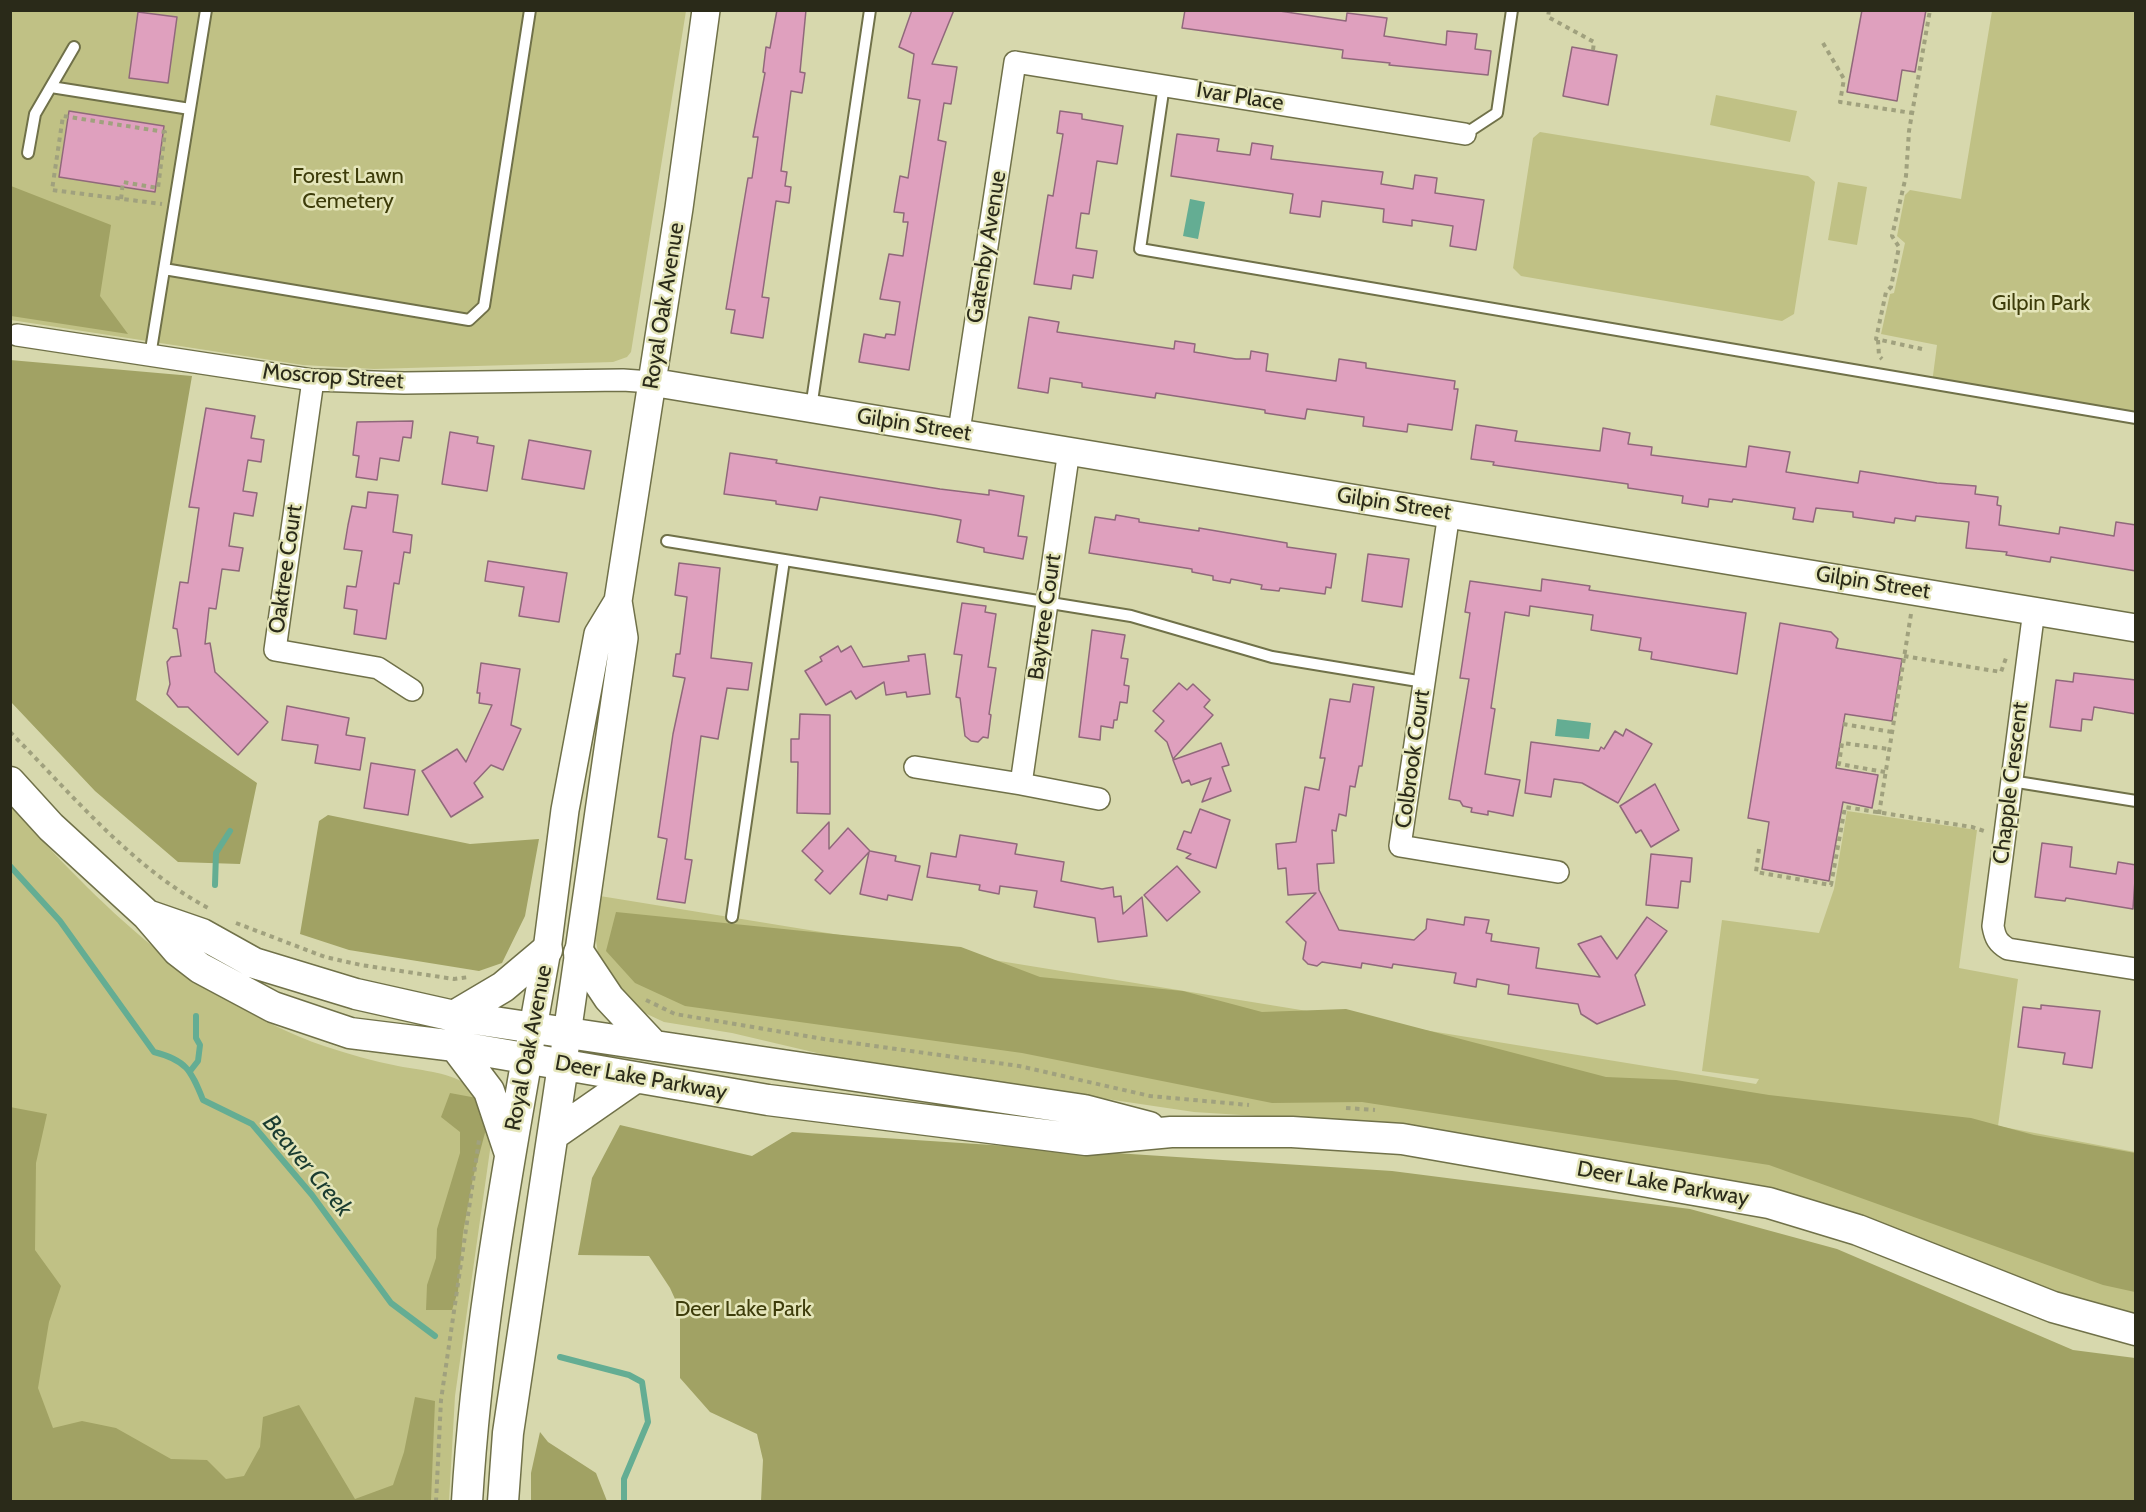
<!DOCTYPE html>
<html>
<head>
<meta charset="utf-8">
<style>
	body { margin:0 }
	#map { position:relative; width:2146px; height:1512px; overflow:hidden; background:#d7d8ad; font-family:Cabin,sans-serif }
	canvas { display:block }
	.frame { position:absolute; inset:0; border:12px solid #2a2a19; pointer-events:none }
</style>
</head>
<body>
<div id="map">
<canvas width="2146" height="1512"></canvas>
<div class="frame"></div>
</div>
<script>
const ctx = document.querySelector('canvas').getContext('2d');
ctx.lineJoin = 'round';
function fillPath(path, color) {
  ctx.fillStyle = color;
  ctx.fill(path, 'evenodd');
}
function stroke(path, color, width, dash) {
  ctx.strokeStyle = color;
  ctx.lineWidth = width;
  ctx.lineCap = dash ? 'butt' : 'round';
  ctx.setLineDash(dash || []);
  ctx.stroke(path);
}
function drawText(font, color, halo, rows, align = 'center') {
  ctx.font = font + ' Cabin,sans-serif';
  ctx.lineWidth = 5;
  ctx.setLineDash([]);
  ctx.textBaseline = 'middle';
  ctx.strokeStyle = halo;
  ctx.fillStyle = color;
  for (const [text, x, y, turn = 0] of rows) {
    ctx.save();
    ctx.translate(x, y);
    ctx.rotate((+turn || 0) * Math.PI / 180);
    ctx.textAlign = isNaN(turn) ? turn : align;
    if (halo) ctx.strokeText(text, 0, 0);
    ctx.fillText(text, 0, 0);
    ctx.restore();
  }
}
fillPath(new Path2D(`
	M10 11H686L631 352 627 357 613 362 374 369 303 365 11 320Z
	M1992 11H2135V418L1932 383 1937 345 1881 334 1890 294 1894 293 1905 243 1897 236 1905 195 1910 190 1961 199Z
	M1716 95 1797 111 1790 142 1710 125Z
	M1540 132 1808 176 1815 182 1794 314 1782 321 1521 276 1513 268 1533 138Z
	M1838 182 1867 187 1857 245 1828 240Z
	M10 805C98 904 196 1001 324 1046 348 1054 373 1061 398 1066 425 1071 449 1072 472 1087L492 1136 455 1396 449 1501H11Z
	M1847 811 1977 830 1959 968 2018 979 1998 1126 2135 1152V1317L2050 1293 1884 1226 1814 1201 1735 1181 1399 1125 1194 1112 851 1061 732 1033 664 1022 634 1008 599 960 596 940 600 896 1756 1084 1759 1079 1702 1071 1722 920 1819 933 1834 889Z`), '#c0c185');
fillPath(new Path2D(`
	M11 186 111 225 100 296 128 334 11 316Z
	M10 360 192 376 136 700 257 783 240 864 178 862 95 791 11 702Z
	M328 815 470 844 539 839 525 916 502 963 479 971 349 950 300 934 319 821Z
	M616 912 961 947 1040 977 1183 991 1262 1012 1346 1009 1606 1077 1676 1080 1769 1095 1971 1118 2034 1135 2135 1153V1292L2103 1285 1769 1165 1362 1102 1272 1103 1022 1053 685 1006 635 983 606 951Z
	M450 1093 477 1098 486 1129 473 1178 463 1233 458 1291 452 1310H426L427 1285 436 1258 437 1229 460 1153V1132L441 1117Z
	M10 1107 47 1114 36 1163 35 1250 61 1286 49 1322 38 1388 53 1428 82 1421 116 1428 171 1459 207 1460 226 1479 244 1476 260 1447 263 1417 299 1405 355 1499 393 1485 404 1452 415 1397 435 1401 431 1501H11Z
	M620 1125 752 1156 792 1132 1392 1171 1690 1209 1837 1249 2073 1350 2135 1358V1501H761L763 1460 757 1434 710 1412 680 1378V1310L670 1288 649 1256 578 1255 592 1178Z
	M540 1432 548 1442 596 1473 607 1501H531V1473Z`), '#a1a264');
fillPath(new Path2D(`
	M1190 199 1205 202 1198 239 1183 236Z
	M1557 719 1591 723 1589 739 1555 736Z`), '#64ad93');
stroke(new Path2D(`
	M10 866 60 921 154 1052C186 1060 191 1070 203 1100L252 1124 312 1195 391 1303 435 1336
	M215 885 216 853 230 831
	M191 1070 198 1061 200 1045 196 1038V1016
	M560 1357 629 1375 642 1382 648 1422 624 1479V1502`), '#64ad93', 6);
const building = new Path2D(`
	M777 10H806L800 72 805 73 802 93 791 91 781 171 787 172 785 186 791 187 789 203 776 201 762 297 769 298 763 338 731 333 735 310 726 309 748 178H752L758 137H753L765 73 763 72 766 47 770 48Z
	M912 10H954L932 64 957 67 951 104 944 103 938 140 946 142 909 370 859 362 864 334 885 338 886 334 895 335 900 302 880 299 889 254 903 256 908 222H903L904 213 894 212 900 176 908 178 920 100 908 98 914 54 899 47Z
	M1185 10H1273L1346 21 1347 13 1387 18 1384 36 1446 45 1447 31 1477 34 1475 49 1491 51 1488 75 1389 65 1390 63 1342 58 1343 50 1182 28Z
	M1862 10H1926L1915 72 1902 70 1897 101 1847 92Z
	M138 12 177 17 168 83 129 78Z
	M1572 47 1617 55 1608 105 1563 96Z
	M69 111 164 126 155 192 59 177Z
	M1060 111 1082 114V119L1123 126 1117 164 1097 161 1089 214 1081 213 1076 248 1097 251 1093 278 1073 275 1071 289 1034 284 1048 195 1053 196 1063 134 1057 133Z
	M1177 134 1219 139 1217 151 1250 155 1252 143 1273 146 1271 159 1383 172 1381 184 1413 189 1415 175 1437 178 1435 193 1484 200 1476 250 1450 246 1453 226 1412 220V226L1383 222 1384 209 1322 201 1320 217 1290 213 1293 194 1171 176Z
	M1029 317 1059 322 1057 332 1174 349 1175 341 1195 344 1194 352 1236 359H1250L1251 351 1268 354 1266 371 1336 381 1339 359 1366 363V368L1455 381 1454 389H1458L1452 430 1408 424 1407 432 1363 426 1364 417 1307 409 1305 419 1265 413V410L1156 393 1155 398 1082 387V383L1050 378 1048 393 1018 388Z
	M206 408 255 416 251 438 264 440 261 462 248 460 243 491 257 493 253 516 234 513 229 546 243 548 239 571 222 569 216 609 209 608 205 644 210 643 215 672 268 722 238 755 188 707H178L167 694 170 684 167 662 171 657 181 656 177 629 173 628 180 582 188 583 199 508 189 507Z
	M413 421 411 438 403 437 399 461 380 458 377 480 356 477 359 456 353 455 357 422Z
	M1476 425 1517 431 1515 441 1600 451 1603 428 1630 433 1628 444 1652 447 1651 455 1746 467 1749 446 1790 452 1786 472 1858 483 1860 471 1937 483 1976 486 1975 494 1998 497 1997 505 2001 506 1999 525 2059 534 2060 527 2114 536 2116 522 2136 525V571L2051 557 2050 562 2006 555 2007 552 1966 548 1969 522 1916 516 1915 521 1895 518 1894 523 1853 517V512L1816 508 1813 522 1793 519 1795 508 1733 499 1732 502 1709 499 1708 507 1682 503 1683 496 1628 488V484L1493 465 1494 462 1471 459Z
	M450 432 478 437 477 443 494 446 487 491 442 484Z
	M529 440 591 451 584 489 522 479Z
	M730 453 777 460 776 463 940 489 989 495V490L1024 496 1018 536 1027 537 1023 559 984 552V548L957 542 961 520 935 515 820 497 817 510 776 504V501L724 494Z
	M368 492 398 495 393 532 412 535 410 553 404 552 399 584 394 583 386 639 354 634 357 610 344 608 347 586 356 587 362 551 344 549 348 525 352 506 366 508Z
	M1116 515 1139 519V522L1199 531V528L1287 543V547L1336 554 1331 588 1326 587 1325 594 1280 588 1279 591 1261 589 1262 585 1231 579 1230 583 1213 580V576L1192 572V569L1089 553 1095 517 1115 520Z
	M1368 554 1409 559 1402 607 1362 601Z
	M488 561 567 573 559 622 519 616 524 587 485 581Z
	M679 563 720 568 711 658 752 663 748 690 727 688 718 739 701 736 685 859 692 860 685 903 657 899 667 839 658 837 673 734 685 678 673 676 676 654H680L687 597 675 595Z
	M1542 579 1590 586 1589 590 1746 613 1737 674 1651 659 1652 652 1639 650 1641 638 1591 630 1593 615 1530 606 1529 616 1505 612 1491 708 1495 709 1485 774 1520 780 1513 816 1488 811V815L1471 812 1472 808 1463 806 1460 801 1449 799 1469 679 1460 678 1470 613 1465 612 1470 581 1541 591Z
	M962 603 986 606 985 612 996 614 988 667 996 668 989 714 991 715 988 738 983 737 978 742 971 741 965 736 960 698 956 697 962 655 954 654Z
	M1780 623 1831 632 1838 639 1836 648 1902 659 1892 721 1845 714 1836 768 1878 775 1872 808 1843 802 1829 881 1762 869 1769 822 1748 818Z
	M1092 630 1125 635 1121 658 1128 659 1124 685 1129 686 1127 703 1120 702 1117 720H1114L1113 728 1101 726 1100 740 1079 737Z
	M838 646 841 652 851 646 863 667 909 661 908 656 925 654 930 694 907 697 906 692 886 695 884 682 856 699 851 691 826 705 805 671 822 661 820 657Z
	M481 663 520 669 511 725 521 729 503 770 491 765 474 783 483 797 451 817 422 771 457 749 466 762 492 705 479 703 480 693H477Z
	M2074 673 2136 680V714L2094 707 2092 720 2082 719 2081 731 2050 727 2056 680 2073 682Z
	M1179 683 1187 690 1193 684 1210 700 1204 707 1213 715 1173 759 1167 742 1155 731 1164 721 1153 711Z
	M1353 684 1374 687 1362 766H1359L1355 787 1350 786 1346 816 1339 814 1336 831 1332 830 1334 863 1317 864 1319 890 1339 930 1414 940 1426 929 1427 919 1464 925 1465 917 1489 920 1486 933 1492 934 1491 941 1539 948 1536 968 1600 977 1578 944 1601 936 1617 959 1647 917 1667 931 1635 975 1645 1005 1597 1024 1581 1014 1578 1004 1508 994 1509 985 1477 979 1476 987 1454 983 1456 973 1393 964 1392 968 1362 963 1361 968 1322 962 1317 966 1308 964 1303 959 1306 942 1286 922 1316 893 1288 895 1286 868 1278 869 1276 844 1296 842 1305 787 1319 790 1325 758H1320L1330 699 1350 702Z
	M287 706 349 718 346 735 365 738 360 770 315 763 318 745 282 740Z
	M800 714 830 715V814L797 813 798 762H791V739H799Z
	M1626 729 1652 744 1618 803 1582 783 1554 779 1551 797 1525 793 1531 742 1599 751 1601 747 1604 749 1615 731 1623 736Z
	M1221 743 1229 765 1222 767 1231 791 1202 802 1211 778 1191 785 1189 780 1182 783 1173 760Z
	M371 763 415 770 408 815 364 808Z
	M1655 784 1679 830 1651 847 1641 830 1636 833 1620 806Z
	M1200 809 1230 820 1216 868 1186 858 1191 854 1177 849 1184 831 1191 833Z
	M829 822V849L848 828 870 851 896 856 895 861 920 866 912 900 888 895 887 900 860 894 869 852 830 894 815 880 823 871 802 851Z
	M960 835 1017 844 1015 854 1064 862 1061 881 1102 889 1113 887 1114 897 1121 896 1123 914 1142 897 1147 936 1098 942 1095 918 1034 907 1037 891 1000 886 999 894 979 890 980 885 927 877 931 853 956 857Z
	M2042 843 2072 847 2070 867 2116 874 2118 862 2136 865 2133 909 2066 898 2065 901 2035 897Z
	M1651 854 1692 858 1690 882 1681 881 1678 908 1646 905Z
	M1177 866 1200 892 1167 921 1144 895Z
	M2041 1005 2100 1011 2092 1068 2063 1064 2065 1053 2018 1047 2023 1007 2041 1009Z`);
fillPath(building, '#dfa0be');
stroke(building, '#90687b', 1.5);
const service = new Path2D(`
	M1164 85 1140 249 2136 418
	M51 87 190 109
	M1465 134 1497 113 1512 10
	M28 153 35 114 74 47
	M164 269 469 320 484 306 530 10
	M150 356 206 10
	M811 408 870 10
	M667 541 1131 616 1272 657 1424 682
	M2011 781 2136 801
	M732 917 784 560`);
const minor = new Path2D(`
	M17 335 313 380 404 383 623 380 651 382
	M313 380 275 650 378 668 412 690
	M959 431 1015 62 1465 134
	M1449 513 1400 846 1558 872
	M2034 610 1993 926C1995 938 1998 943 2008 949L2136 969
	M915 767 1021 784 1069 450
	M1021 784 1099 799`);
const tertiary = new Path2D(`
	M651 382 2136 628
	M529 1050 547 950 565 810 598 634 618 601
	M564 1055 624 638 618 601 679 208 706 10`);
const secondary = new Path2D(`
	M10 782 51 827 147 915 178 951 200 968 273 1007 350 1033 455 1046 768 1100 1086 1140 1171 1132H1292L1402 1139 1769 1203 1858 1230 2053 1307 2136 1330
	M147 915 202 934 254 963 356 994 454 1016 1084 1110 1149 1127
	M579 953 609 998 654 1046
	M454 1016 503 987 547 950
	M455 1046 489 1091 509 1151
	M553 1135 635 1078
	M467 1502C476 1352 501 1206 527 1058
	M503 1502 508 1433 563 1065`);
stroke(service, '#707149', 14);
stroke(minor, '#707149', 24);
stroke(tertiary, '#707149', 30);
stroke(secondary, '#707149', 33);
stroke(new Path2D(`
	M1549 10 1548 17 1594 42 1593 50
	M1823 43 1844 79 1840 102 1912 113
	M121 199 123 182 158 188 165 132 63 116 52 190 162 204
	M1878 340 1879 356 1882 359
	M1922 349 1876 339 1886 292 1891 287 1899 247 1892 236 1906 176 1909 131 1930 10
	M1904 656 2001 672 2006 658
	M1843 724 1892 732
	M10 732C72 794 130 866 208 908
	M1885 772 1839 764 1842 743 1889 749
	M1879 814 1911 614
	M1759 849 1756 872 1831 885 1845 807 1972 827 1987 832
	M236 923 325 957 361 965 454 979 469 977
	M646 1000 675 1014 824 1039 1019 1066 1150 1096 1249 1105
	M1346 1108 1375 1110
	M436 1502 441 1400 479 1140`), '#a0a17e', 4, [4.5, 4.5]);
stroke(service, '#fff', 10);
stroke(minor, '#fff', 21);
stroke(tertiary, '#fff', 27);
stroke(secondary, '#fff', 30);
drawText('22px', '#2a2a19', '#e4e5b9', [
	["Ivar Place",1240,97,9],
	["Gatenby Avenue",987,247,-81],
	["Royal Oak Avenue",664,306,-81],
	["Moscrop Street",333,377,4],
	["Gilpin Street",914,425,9],
	["Gilpin Street",1394,504,9],
	["Oaktree Court",286,569,-82],
	["Gilpin Street",1873,583,9],
	["Baytree Court",1045,617,-82],
	["Colbrook Court",1413,759,-82],
	["Chapple Crescent",2011,783,-83],
	["Royal Oak Avenue",529,1048,-79],
	["Deer Lake Parkway",641,1078,10],
	["Deer Lake Parkway",1663,1184,10]
]);
drawText('22px', '#3d3c0a', '#e4e5b9', [
	["Forest Lawn",348,177],
	["Cemetery",348,202],
	["Gilpin Park",2041,304],
	["Deer Lake Park",743,1310]
]);
drawText('italic 24px', '#1a3c31', '#e4e5b9', [
	["Beaver Creek",307,1166,50]
]);
</script>
</body>
</html>
